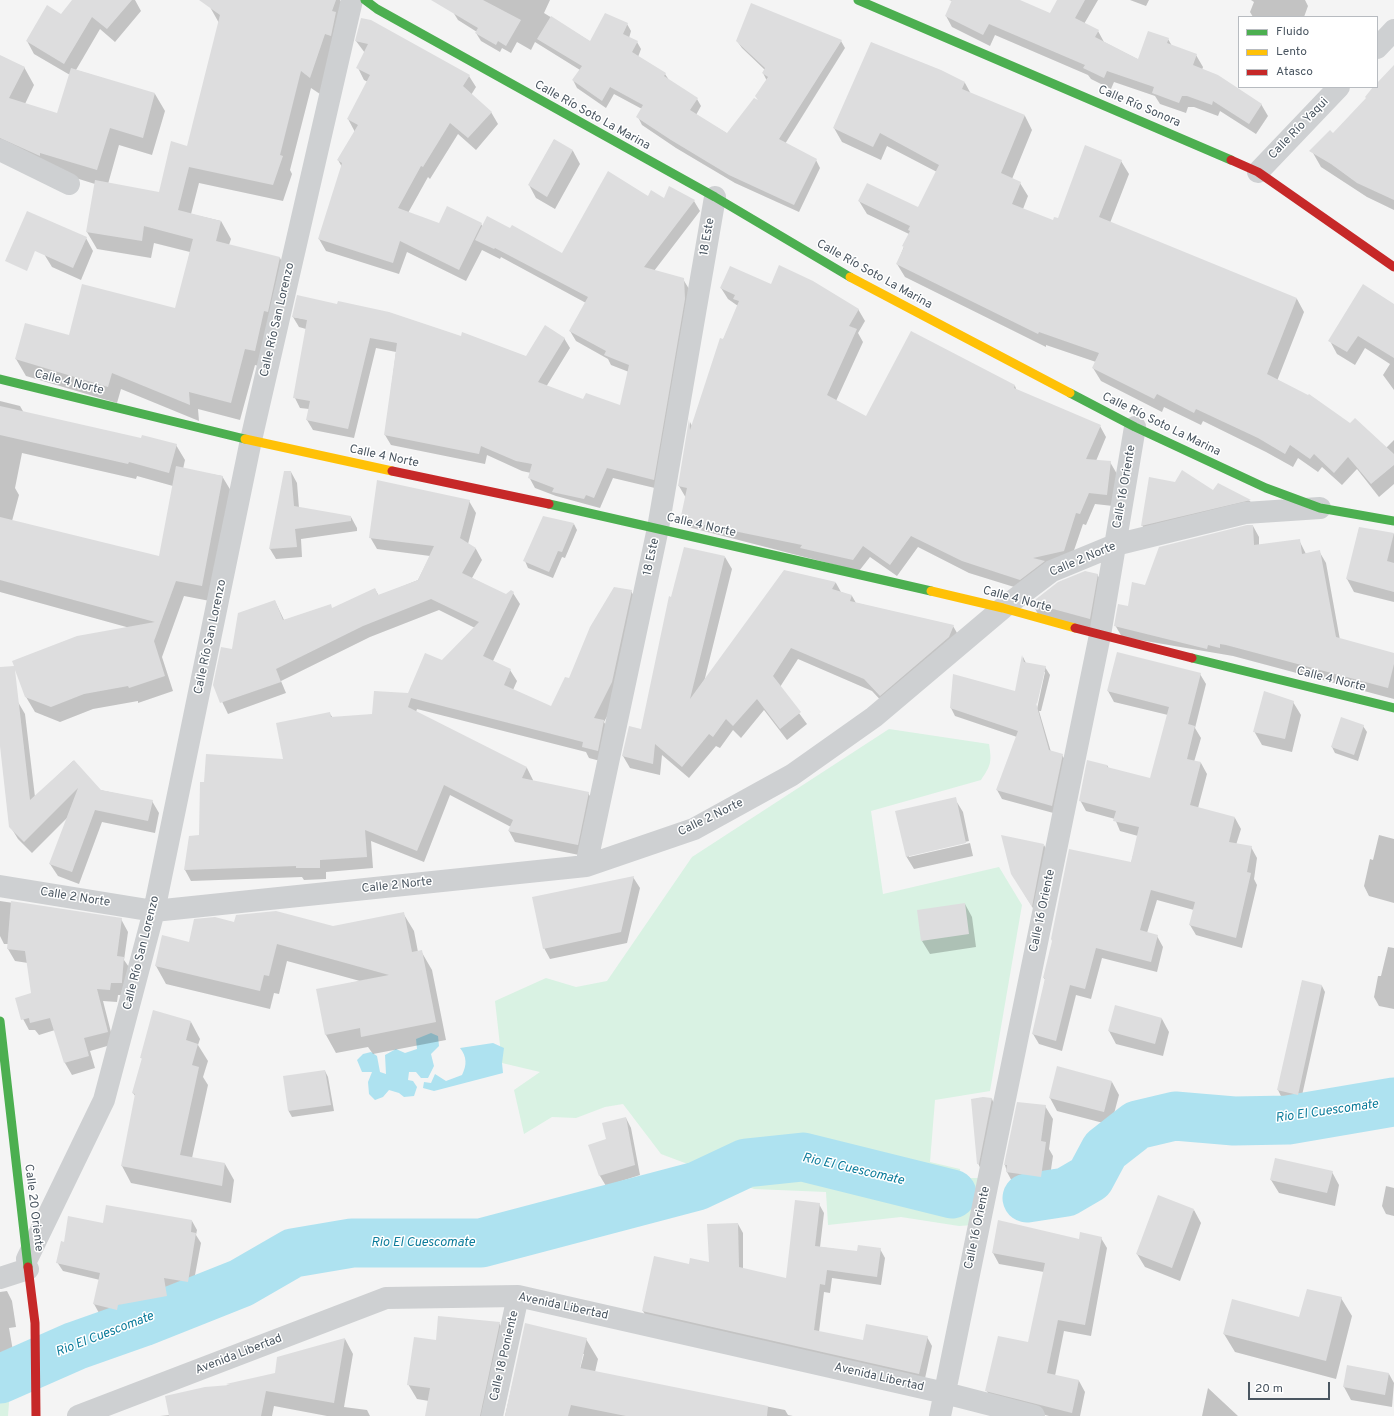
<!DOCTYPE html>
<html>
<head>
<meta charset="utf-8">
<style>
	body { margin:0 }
	#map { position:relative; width:1394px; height:1416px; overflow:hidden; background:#f4f4f4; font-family:Overpass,sans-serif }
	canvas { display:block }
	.legend { position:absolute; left:1238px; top:16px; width:140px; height:72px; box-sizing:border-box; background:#fff; border:1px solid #b7bbc0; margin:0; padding:5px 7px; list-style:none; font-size:12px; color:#4a5661 }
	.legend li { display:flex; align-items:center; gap:8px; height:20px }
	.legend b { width:20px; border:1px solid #b7bbc0 }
	.scale { position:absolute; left:1248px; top:1382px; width:82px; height:18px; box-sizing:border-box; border:2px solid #4a5661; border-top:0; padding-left:5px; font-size:12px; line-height:14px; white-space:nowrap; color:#4a5661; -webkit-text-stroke:3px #fff; paint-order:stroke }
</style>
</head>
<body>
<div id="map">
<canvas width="1394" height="1416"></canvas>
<ul class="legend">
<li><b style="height:5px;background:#4caf50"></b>Fluido</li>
<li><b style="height:5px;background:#ffc107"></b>Lento</li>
<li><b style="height:5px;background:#c62828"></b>Atasco</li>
</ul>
<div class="scale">20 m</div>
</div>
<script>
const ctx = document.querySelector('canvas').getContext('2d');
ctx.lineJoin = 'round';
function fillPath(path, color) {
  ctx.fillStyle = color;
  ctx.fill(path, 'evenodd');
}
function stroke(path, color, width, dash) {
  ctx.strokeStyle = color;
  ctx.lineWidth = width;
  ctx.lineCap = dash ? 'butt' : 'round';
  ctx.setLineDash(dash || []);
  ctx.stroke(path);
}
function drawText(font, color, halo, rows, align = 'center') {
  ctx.font = font + ' Overpass,sans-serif';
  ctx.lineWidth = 3;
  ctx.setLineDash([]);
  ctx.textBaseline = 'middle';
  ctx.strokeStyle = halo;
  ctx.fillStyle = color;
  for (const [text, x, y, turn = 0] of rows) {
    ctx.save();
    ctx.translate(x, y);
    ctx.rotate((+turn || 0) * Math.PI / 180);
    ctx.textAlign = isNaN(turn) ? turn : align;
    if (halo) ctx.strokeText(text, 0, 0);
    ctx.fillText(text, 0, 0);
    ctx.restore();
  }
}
fillPath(new Path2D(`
	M889 729 989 744C992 762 991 765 981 780L871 811 883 894 999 867 1022 905 990 1091 935 1100 930 1162 960 1169 961 1178H996L988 1224 959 1226 901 1217 828 1225 826 1192 754 1189 661 1154 623 1104 605 1107 576 1118 552 1117 524 1134 514 1090 540 1072 502 1063 495 1001 546 978 576 987 607 981 692 857Z
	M13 1350 8 1416H0V1354Z`), '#d9f2e3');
fillPath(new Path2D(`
	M431 1033 438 1036 439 1046 431 1054 434 1066 428 1078H421L416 1072H409L408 1080 413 1081 417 1087 414 1096 404 1097 399 1093 389 1090 383 1097 375 1100 369 1094 368 1082 372 1072H362L357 1060 363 1054 371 1052 377 1056 380 1072 386 1074 385 1055 396 1049 405 1053 417 1049 416 1039Z
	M493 1043 504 1048 502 1063 503 1073 434 1091 423 1088 424 1082 431 1083 435 1074 446 1081 462 1075C467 1065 467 1057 460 1048Z`), '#aee2f0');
fillPath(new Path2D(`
	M74 0H135L141 11 115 42 100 29 76 70 155 94 165 111 152 155 119 145 108 184 159 194 188 147 219 23 210 7 213 0H340L347 13 320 94 311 88 290 170 292 174 283 201 199 183 191 214 221 221 231 239 229 245 280 258 289 275 265 368 255 365 240 420 198 409 199 421 121 389 117 403 26 376 16 359 69 337 176 310 190 252 154 243 151 258 97 249 87 232 95 184 50 170 0 148V56L24 67 34 85 25 104 58 115 70 75 34 54 27 41 61 15Z
	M460 0H550L544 13 591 42 627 24 631 31 629 38 637 42 641 49 638 57 665 74 669 80 697 99 701 106 696 115 728 134 759 101 756 96 767 81 763 73 765 70 742 48 737 41H841L845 48 785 144 816 160 820 168 799 212 735 183 676 148 642 125 638 117 642 109 614 94 606 108 577 88 573 80 580 70 535 42 531 50 517 42 511 53 502 48 500 52 481 41 476 33 477 32 458 20 453 12Z
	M949 0H1013L1050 14 1058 0H1098L1084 24 1098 31 1104 42 1139 60 1168 39 1172 46 1196 55 1203 67 1202 70 1261 104 1268 116 1256 134 1220 111 1218 116 1194 107H1188L1186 113 1160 104 1155 96 1114 82 1111 89 1091 79 1088 75 995 35 990 46 952 27 946 16 953 1Z
	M1130 0H1149L1146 6Z
	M1251 0H1305L1308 6 1304 17H1253L1250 12 1254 2Z
	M362 19 469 76 476 87 471 95 491 112 498 124 476 150 458 134 430 179 428 177 408 213 439 224H481L483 227 563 255 648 197 694 201 700 211 654 271 683 279 689 289 659 489 613 478 600 508 556 496 535 488 529 477 531 473 522 471 487 455 485 464 391 445 385 435 396 352 376 348 354 438 313 430 307 420 309 409 300 408 295 398 306 329 299 327 293 317 526 357 564 338 570 348 546 387 584 401 621 406 629 372 611 365 608 359 576 341 570 331 586 303 501 257 500 259 482 250 466 281 407 252 399 274 326 251 319 239 342 167 338 160 355 132 348 119 368 82 364 80 358 68 365 53 356 41Z
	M941 71 965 83 971 94 1025 116 1032 130 1012 179 1020 183 1028 196 1023 209 1053 221 1059 220 1121 161 1129 174 1110 223 1297 299 1304 312 1277 381 1386 448 1394 440V484L1379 497 1357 469 1342 485 1322 467 1318 472 1298 458 1293 467 1266 452 1203 421 1201 425 1164 407 1162 412 1101 381 1093 368 1096 362 1046 345V347L905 277 897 264 909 234 867 214 859 201 918 208 937 172 887 146 881 160 842 142 834 128Z
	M1394 120V210L1367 197 1321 167 1313 153 1333 135Z
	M554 140 573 151 580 164 555 209 536 198 529 185Z
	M86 238 93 251 81 280 52 267 44 254Z
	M771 285 858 309 865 321 858 333 863 342 836 401 866 418 911 333 1015 386 1017 391 1100 426 1106 437 1096 461 1110 462 1117 474 1113 506 1095 504 1086 525 1083 524 1070 562 1027 591 969 573 918 547 897 576 870 557 859 571 688 527 682 516 686 498 679 486 690 422 692 426 723 340 738 306 728 299 721 288Z
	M1394 304V390L1383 375 1390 364 1365 348 1355 365 1337 354 1330 341Z
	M0 401 20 406 24 413 142 439 176 445 185 460 183 469 222 476 231 491 210 601 184 596 162 657 173 691 138 703V701L93 709 60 722 35 712 26 697 130 628 0 592ZM22 453 136 479 137 476 173 486 160 557 12 521 19 495 15 488Z
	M291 472 297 483 299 508 351 517 357 528V531L301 539 302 557 276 559 270 549Z
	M1218 485 1250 501 1255 509 1147 534 1142 525 1213 491Z
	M469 501 476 513 468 544 476 549 482 560 472 578 507 596 513 593 520 604 493 661 510 670 517 681 513 690 551 707 631 591 638 603 619 694 604 722 610 733 604 762 589 758 586 752 417 709 416 712 527 768 533 780 532 782 588 793 595 804 584 856 515 842 509 831 511 827 450 795 424 862 371 841 373 868 326 872V879L304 880 302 877 191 881 185 870 190 837 200 836 205 783 285 760 330 714 333 718 373 715 408 694 475 628 439 610 370 637 281 681 286 693 228 714 214 685 233 650 275 601 284 620 332 609 375 589 379 596 418 580 430 556 377 549 370 537Z
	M574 524 577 530 565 558 562 557 553 578 528 568 525 561Z
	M1253 526 1259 537V545L1299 540 1306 554 1319 551 1326 563 1340 640 1394 654V699L1233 656 1122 637 1115 625 1146 586Z
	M1359 529 1394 534V602L1354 592 1347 579Z
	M725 557 732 569 704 682 784 571 836 583 841 592 852 596 856 603 953 626 960 638 887 707 872 691 798 659 780 687 807 724 787 740 764 710 741 738 733 730 720 748 716 746 689 778 662 755 660 775 630 768 623 756 642 730 672 598Z
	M1097 574 1105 588 1097 632 1039 616 1032 603Z
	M1118 653 1200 674 1206 684 1195 728 1201 738 1194 762 1201 763 1207 774 1198 808 1235 818 1241 829 1236 845 1251 847 1257 858 1254 879 1257 885 1242 948 1196 935 1190 925 1194 910 1157 900 1147 933 1157 936 1163 947 1157 972 1102 958 1091 999 1076 995 1062 1051 1039 1044 1033 1034 1046 981 1044 978 1053 941 1131 863 1138 836 1120 831 1115 819 1086 811 1080 800 1107 765 1109 769 1151 779 1168 715 1114 702 1108 691Z
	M1023 657 1026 663 1045 667 1050 675 1041 711H1039L1051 752 1062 755 1067 763 1057 814 1002 799 997 790 1017 737 955 716 951 708 1016 692ZM1043 672H1045L1037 709 1035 708Z
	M18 702 25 714 35 797 73 761 100 790 152 801 159 813 155 833 102 822 79 884 58 876 50 864 68 817 32 853 18 839 10 826 0 737V704Z
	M1293 702 1301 715 1292 752 1262 745 1254 731Z
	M1363 726 1367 732 1358 761 1335 753 1332 747Z
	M955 799 963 812 969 841 909 855V857L970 843 973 856 914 869 906 856Z
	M1379 835 1394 839V903L1369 896 1364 886 1370 859 1373 860Z
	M1044 845 1051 858 1039 918 1020 887Z
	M633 877 640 888 627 943 550 959 544 948Z
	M0 901 121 919 128 932 124 960 131 970 129 995H118L117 1002 103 1001 114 1044 90 1051 95 1068 72 1075 65 1063 55 1030 39 1035 35 1030H29L22 1017 32 994 28 963 15 961 8 949V944H4L0 936Z
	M965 904 972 917 976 947 930 954 922 941Z
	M403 913 414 931 418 952 421 951 432 970 446 1040 373 1054 368 1047 336 1053 326 1035 317 990 360 981 287 961 279 994 274 993 270 1009 166 984 156 966 190 943 235 923 333 927Z
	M1388 947 1394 948V1009L1379 1006 1374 997 1378 976H1381Z
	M1302 982 1322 986 1325 992 1301 1100 1281 1096 1278 1090Z
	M1116 1006 1162 1019 1169 1032 1163 1056 1116 1044 1109 1031Z
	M191 1022 200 1039 198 1045 208 1061 203 1077 208 1085 192 1158 225 1164 234 1180 231 1203 131 1183 122 1166 136 1097 133 1093 143 1061 141 1057Z
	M325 1071 328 1077 334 1111 292 1117 288 1110Z
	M1112 1082 1119 1095 1111 1125 1057 1111 1050 1098Z
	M992 1099 995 1106 981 1170 978 1163 972 1100Z
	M1045 1106 1053 1119 1049 1149 1053 1156 1048 1190 1014 1185 1007 1172 1005 1165Z
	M626 1118 631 1128 640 1175 606 1186 600 1176 590 1146 607 1140Z
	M1332 1172 1339 1185 1335 1206 1279 1193 1271 1180Z
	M1386 1186 1394 1188V1216L1386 1214 1382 1206Z
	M819 1204 824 1213 820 1247 858 1252 880 1249 885 1258 881 1285 832 1278 830 1293 824 1292 819 1332 863 1341 927 1337 932 1346 924 1383 648 1320 643 1311 690 1265 710 1263 738 1224 743 1233V1269L787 1279Z
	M1194 1210 1201 1223 1180 1281 1145 1267 1137 1254Z
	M192 1221 197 1230 196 1235 201 1243 192 1291 169 1287 172 1305 123 1314 122 1319 99 1313 94 1304 100 1280 63 1271 57 1262 64 1243 104 1225Z
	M1101 1238 1107 1248 1091 1336 1064 1331 1055 1376 1079 1381 1085 1392 1080 1416H1049L993 1401 986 1390 1029 1343 1044 1272 999 1264 993 1253Z
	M7 1291 12 1301 16 1327 9 1328 13 1351 0 1353V1292Z
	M1341 1298 1352 1316 1336 1379 1235 1352 1224 1334 1300 1318Z
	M499 1323 508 1338 492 1416H426L429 1401 417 1399 408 1384 437 1342Z
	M526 1325 586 1339 598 1359 595 1372 785 1410 788 1415 793 1416H505ZM582 1354H584L579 1373H577Z
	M345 1339 353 1354 344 1407 367 1410 370 1416H327L274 1406 272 1416H160L170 1415 228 1385 275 1374Z
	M1389 1374 1394 1383 1392 1407 1351 1400 1344 1387Z
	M1208 1388 1238 1416H1202Z`), '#0003');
stroke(new Path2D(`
	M1027 1198 1066 1192 1090 1178 1105 1150 1137 1125 1175 1116 1234 1121 1288 1120 1394 1102
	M0 1379 75 1346 143 1322 241 1283 293 1253 352 1243H481L697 1186 746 1163 803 1157 952 1194`), '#aee2f0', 49);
fillPath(new Path2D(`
	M72 0H132L107 29 92 17 64 64 26 41 47 5 61 14Z
	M199 0H336L332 11 336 12 331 36 325 34 310 78 301 71 280 155 283 156 273 185 189 167 178 210 221 221 216 241 280 257 268 312 264 311 255 351 245 349 231 403 189 392 190 405 112 373 108 387 15 359 25 323 69 335 82 284 175 308 193 239 144 226 142 241 86 232 95 180 159 192 171 141 187 146 220 15Z
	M431 0H483L521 20 506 46 498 41 496 45 475 33 478 28Z
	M952 0H1020L1050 13 1057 0H1085L1075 18 1099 30 1095 37 1138 59 1148 31 1169 38 1167 43 1197 54 1193 65 1218 75 1262 104 1249 124 1213 101 1212 105 1187 96H1182L1179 103 1152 93 1154 87 1107 71 1104 78 1083 68 1085 65 989 24 983 35 945 16Z
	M751 3 842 40 779 139 817 159 794 205 729 175 671 140 636 117 643 105 610 87 602 101 572 80 582 66 537 39 551 16 590 41 605 13 628 23 623 34 638 41 632 52 666 73 664 76 698 98 690 110 727 133 754 98 758 100 755 96 768 77 762 73 765 68 736 41Z
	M361 18 371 20 470 75 463 86 492 112 468 138 450 123 423 167 421 166 398 208 439 223 447 206 482 223 459 270 400 241 393 263 318 239 342 163 337 160 358 125 347 119 370 75 356 68 368 44 355 41Z
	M871 42 941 70 965 82 962 89 1025 115 1001 173 1021 182 1012 204 1053 220 1054 217 1058 218 1085 145 1122 160 1099 217 1297 298 1267 374 1308 395 1309 394 1350 423 1355 418 1394 454V465L1371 484 1348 457 1334 473 1314 454 1310 459 1290 445 1285 454 1258 438 1196 409 1194 413 1157 394 1154 399 1092 368 1099 353 1039 332 1038 334 896 264 904 247 902 246 910 231 908 230 910 226 858 201 867 183 918 207 939 165 880 133 873 147 833 128Z
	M0 55 25 67 9 98 57 113 71 68 155 93 143 138 110 128 97 170 40 153V156L0 138Z
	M1394 65V200L1357 183 1331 164 1309 151 1330 130 1333 133 1366 98 1365 97 1373 87H1377V83Z
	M554 139 573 150 547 197 528 185Z
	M608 171 648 196 651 190 664 198 669 186 695 200 644 267 684 278 685 299 654 480 607 468 594 498 586 495 584 499 552 492 554 488 528 478 532 464 516 461 481 446 479 454 384 435 397 343 370 338 348 429 306 420 310 401 293 398 307 320 292 317 297 295 337 304 338 301 389 312 461 336 462 332 526 356 545 325 565 338 538 382 583 399 586 393 620 405 629 365 604 355 606 351 569 331 588 297 495 248 494 249 475 240 487 216 510 228 512 225 562 253Z
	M27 211 87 237 73 268 35 251 27 271 5 261Z
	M779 265 813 281 859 309 849 326 857 329 827 395 866 416 911 331 1015 385 1014 388 1101 425 1086 459 1111 461 1107 495 1089 493 1080 514 1076 513 1064 551 1033 558 1045 561 1020 580 962 561 911 536 890 565 863 546 853 560 800 548 802 545 690 522 691 518 681 516 687 488 678 486 689 419 690 430 720 338 723 339 739 301 733 299 735 295 720 288 730 266 771 284Z
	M1363 284 1394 304V358L1358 336 1347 352 1328 341Z
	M0 406 141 438 142 435 177 444 169 473 129 462 128 464 0 435Z
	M176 466 223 476 202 586 176 581 154 641 165 676 129 688 128 686 84 694 51 707 25 697 15 670 30 800 74 760 101 790 153 800 148 821 95 810 72 872 49 864 78 788 24 842 9 827 0 746V667L14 666 12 661 77 636 155 622 0 580V517L159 556Z
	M1182 470 1213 490 1218 483 1251 500 1141 526 1149 477 1175 482Z
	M284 471H291L294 506 351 516V521L295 529 297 547 269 549Z
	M377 480 470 500 460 538 476 548 462 573 506 594 511 590 514 592 483 656 511 669 504 685 551 706 565 677 569 678 590 627 614 587 632 590 612 682 594 718 604 720 598 751 582 747 583 742 411 698 408 707 527 767 522 778 589 792 578 845 508 831 513 820 444 785 417 851 365 830 367 857 320 860V868H296V866L184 870 189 836 199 835 200 782H204L206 754 283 759 276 723 330 712 331 717 372 714 374 691 408 693 425 653 442 660 479 622 431 599 363 626 276 669 281 682 220 703 213 685 221 647 232 649 238 613 275 600 283 620 331 604 332 608 375 588 378 595 418 580 434 546 369 538Z
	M543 516 574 523 562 552 558 551 549 572 523 561Z
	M1247 525H1253L1254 545 1300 539 1302 554 1320 550 1336 637 1394 653V664L1388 688 1226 645 1220 644V648L1208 645 1207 649 1114 626 1118 604 1128 606 1132 582 1145 585 1159 547Z
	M1359 527 1394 533 1387 561 1394 563V592L1346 579Z
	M684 547 725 556 690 699 784 570 836 582 832 589 852 595 850 601 954 625 949 637 880 696 864 679 791 648 773 676 801 712 780 729 757 699 733 726 726 719 713 737 709 734 682 767 655 744 653 764 622 756 629 726 641 729 669 596 671 597Z
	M1085 571 1098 574 1090 619 1031 603 1058 582Z
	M1117 652 1201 673 1188 724 1195 726 1187 759 1201 762 1190 805 1235 817 1229 842 1252 846 1247 872 1251 873 1236 938 1189 925 1195 902 1151 890 1140 930 1158 935 1151 962 1096 948 1085 989 1070 985 1056 1041 1032 1034 1045 978H1043L1052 941 1051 939 1069 849 1131 862 1139 827 1113 821 1116 811 1079 801 1087 760 1107 765V767L1150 778 1169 707 1107 691Z
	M1022 655 1024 662 1046 666 1037 704 1036 703 1049 750 1063 754 1052 806 996 790 1018 731 950 708 953 674 1015 691Z
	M1264 691 1294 701 1285 739 1253 732Z
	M1341 717 1364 725 1354 755 1331 747Z
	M956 797 966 843 906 857 895 811Z
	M1001 835 1044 844 1032 907 1011 874Z
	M634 876 621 932 543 949 532 897Z
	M11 901 122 918 117 956 124 957 122 981V983H111L110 990 97 989 108 1032 84 1038 89 1056 64 1063 50 1018 30 1023 29 1018 21 1020 15 998 31 993 25 951 7 949Z
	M965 903 969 934 921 941 917 910Z
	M276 911 333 926 404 912 412 952 422 950 436 1022 361 1037 360 1028 325 1035 316 989 389 975 277 944 269 976 264 975 260 991 155 966 162 935 189 942 194 919 215 917 234 922 236 915Z
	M1302 980 1322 985 1298 1095 1277 1090Z
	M1115 1005 1162 1018 1155 1044 1108 1031Z
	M153 1010 191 1021 186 1040 198 1044 192 1065 199 1067 180 1155 225 1163 222 1186 121 1166 135 1094 132 1093 142 1058H140Z
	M1057 1066 1112 1081 1104 1112 1049 1098Z
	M325 1070 331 1105 288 1111 283 1076Z
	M983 1097 992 1098 979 1164H977L971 1099Z
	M1017 1102 1046 1105 1041 1141 1046 1142 1041 1177 1006 1172 1007 1165H1004Z
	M626 1117 635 1165 599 1176 588 1145 606 1139 602 1123Z
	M1275 1158 1333 1171 1327 1193 1270 1180Z
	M1158 1195 1194 1209 1172 1268 1136 1254Z
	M795 1200 820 1203 815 1246 857 1251 858 1245 881 1248 877 1277 827 1270 825 1285 820 1284 814 1330 863 1340 866 1324 928 1336 919 1374 642 1311 654 1256 689 1264 690 1258 709 1262 707 1224 738 1223 739 1267 786 1278Z
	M106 1205 192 1220 191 1232 196 1233 188 1282 164 1278 167 1296 118 1305 117 1310 93 1304 100 1273 56 1263 61 1241 64 1242 68 1216 103 1223Z
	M998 1220 1079 1239 1080 1232 1102 1237 1085 1325 1058 1320 1047 1373 1079 1380 1072 1413 985 1391 998 1336 1028 1342 1045 1263 992 1253Z
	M1307 1289 1342 1297 1326 1361 1223 1334 1232 1299 1299 1317Z
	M438 1316 500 1322 480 1416H425L430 1388 407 1385 414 1337 436 1340Z
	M525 1323 587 1338 580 1368 768 1406 767 1416H626L571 1405 568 1416H505Z
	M345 1338 334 1403 266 1391 261 1416H169L165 1396 205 1387 230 1385 226 1384 275 1373 277 1357Z
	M1347 1365 1389 1373 1385 1395 1343 1387Z`), '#ddddde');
stroke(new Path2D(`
	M1377 48 1394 30
	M0 150 69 184
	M1258 172 1339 87
	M586 866 658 528 715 197
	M0 886 154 911 586 866 694 829 792 775 874 717 1003 608 1052 571 1115 545 1245 513 1320 508
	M27 1259 104 1100 154 911 251 440 352 0
	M0 1278 28 1269
	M78 1416 386 1298 518 1296 945 1393 1034 1416
	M492 1416 518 1296
	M940 1416 1100 635 1135 427`), '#ced0d2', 22);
stroke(new Path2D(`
	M365 0 377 9 715 197 850 277
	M858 0 1231 160
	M0 379 245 439
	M1070 393 1135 427 1266 488 1320 508 1394 521
	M549 504 931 591
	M1192 658 1394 708
	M0 1021 28 1267`), '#4caf50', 9);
stroke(new Path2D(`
	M850 277 1070 393
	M245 439 392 471
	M931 591 1003 608 1075 628`), '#ffc107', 9);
stroke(new Path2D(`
	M1231 160 1258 172 1394 267
	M392 471 549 504
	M1075 628 1192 658
	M28 1267 35 1323 36 1416`), '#c62828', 9);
drawText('12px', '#4a5661', '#fff', [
	["Calle Río Sonora",1139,107,23],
	["Calle Río Soto La Marina",592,116,29],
	["Calle Río Yaqui",1299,129,-46],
	["18 Este",708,237,-80],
	["Calle Río Soto La Marina",874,275,29],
	["Calle Río San Lorenzo",278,320,-77],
	["Calle 4 Norte",69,383,14],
	["Calle Río Soto La Marina",1161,425,26],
	["Calle 4 Norte",384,457,12],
	["Calle 16 Oriente",1125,487,-80],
	["Calle 4 Norte",701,526,13],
	["18 Este",652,557,-78],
	["Calle 2 Norte",1083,560,-23],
	["Calle 4 Norte",1017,600,15],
	["Calle Río San Lorenzo",211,637,-78],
	["Calle 4 Norte",1331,680,14],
	["Calle 2 Norte",711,818,-26],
	["Calle 2 Norte",397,886,-6],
	["Calle 2 Norte",75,898,9],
	["Calle 16 Oriente",1043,911,-78],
	["Calle Río San Lorenzo",142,953,-76],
	["Calle 20 Oriente",33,1208,83],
	["Calle 16 Oriente",978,1228,-78],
	["Avenida Libertad",563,1307,12],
	["Avenida Libertad",239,1355,-21],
	["Calle 18 Poniente",505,1356,-77],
	["Avenida Libertad",879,1378,13]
]);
drawText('italic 13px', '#0c7c9b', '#fff', [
	["Rio El Cuescomate",1327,1112,-8],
	["Rio El Cuescomate",853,1170,13],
	["Rio El Cuescomate",423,1243],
	["Rio El Cuescomate",105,1335,-21]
]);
</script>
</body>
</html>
